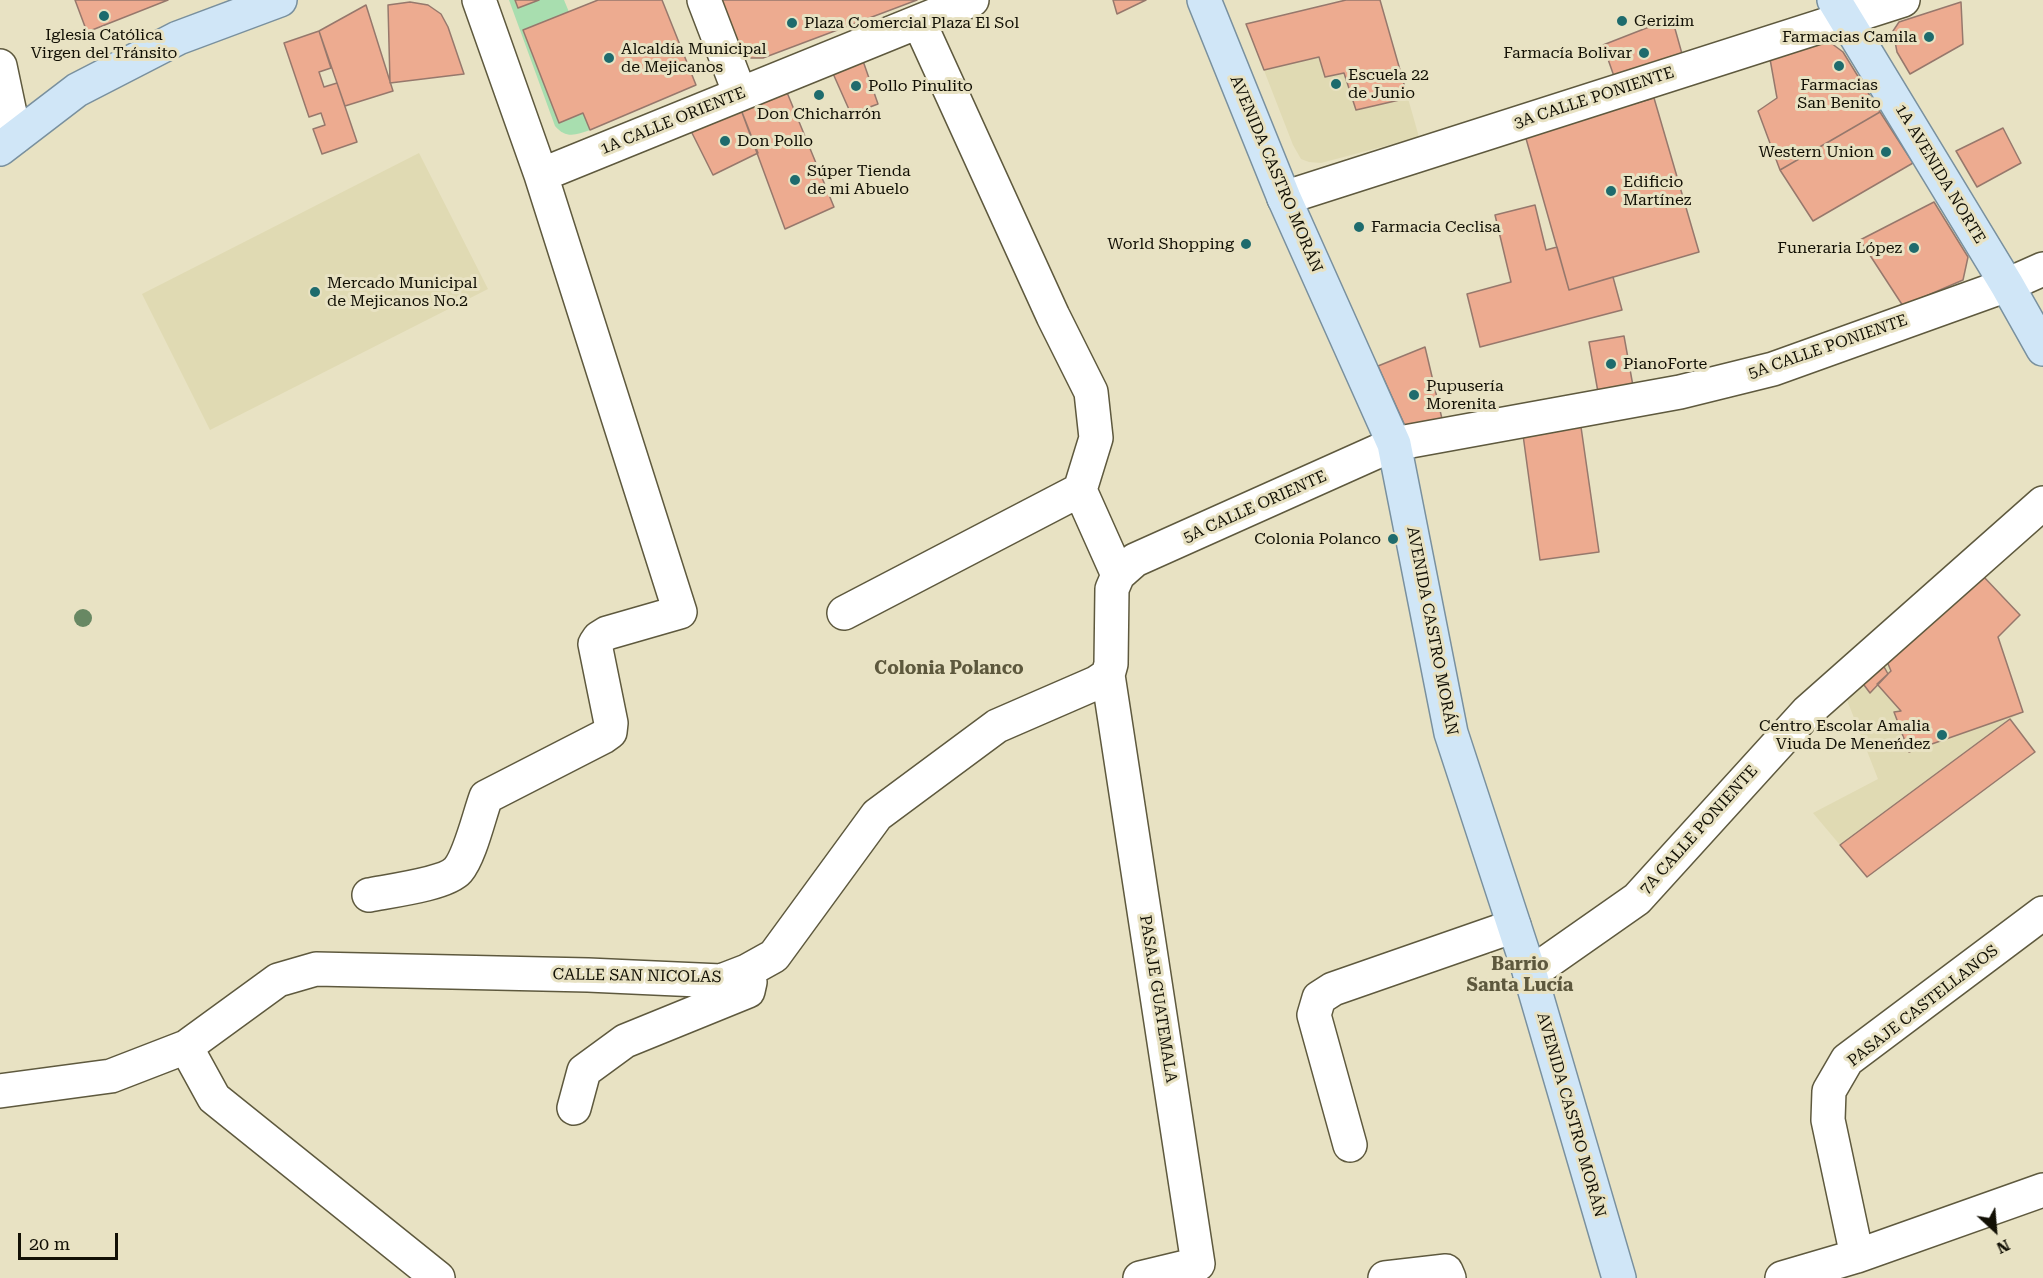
<!DOCTYPE html>
<html>
<head>
<meta charset="utf-8">
<style>
	body { margin:0 }
	#map { position:relative; width:2043px; height:1278px; overflow:hidden; background:#e8e2c3; font-family:"Roboto Serif",serif }
	canvas { display:block }
	.north { position:absolute; left:1965px; top:1200px; width:60px; height:60px; -webkit-text-stroke:4px #e8e2c3; paint-order:stroke; rotate:154deg; font-size:16px; font-weight:700; line-height:24px; text-align:center; color:#121005 }
	.north::after { content:''; display:block; margin:auto; width:21px; height:27px; background:#121005; clip-path:polygon(50% 0,100% 100%,50% 72%,0 100%) }
	.scale { position:absolute; left:18px; top:1233px; width:100px; height:27px; box-sizing:border-box; border:3px solid #121005; border-top:0; padding-left:8px; font-size:18px; line-height:21px; white-space:nowrap; color:#121005; -webkit-text-stroke:4px #e8e2c3; paint-order:stroke }
</style>
</head>
<body>
<div id="map">
<canvas width="2043" height="1278"></canvas>
<div class="north">N</div>
<div class="scale">20 m</div>
</div>
<script>
const ctx = document.querySelector('canvas').getContext('2d');
ctx.lineJoin = 'round';
function fillPath(path, color) {
  ctx.fillStyle = color;
  ctx.fill(path, 'evenodd');
}
function stroke(path, color, width, dash) {
  ctx.strokeStyle = color;
  ctx.lineWidth = width;
  ctx.lineCap = dash ? 'butt' : 'round';
  ctx.setLineDash(dash || []);
  ctx.stroke(path);
}
function drawText(font, color, halo, rows, align = 'center') {
  ctx.font = font + ' "Roboto Serif",serif';
  ctx.lineWidth = 6;
  ctx.setLineDash([]);
  ctx.textBaseline = 'middle';
  ctx.strokeStyle = halo;
  ctx.fillStyle = color;
  for (const [text, x, y, turn = 0] of rows) {
    ctx.save();
    ctx.translate(x, y);
    ctx.rotate((+turn || 0) * Math.PI / 180);
    ctx.textAlign = isNaN(turn) ? turn : align;
    if (halo) ctx.strokeText(text, 0, 0);
    ctx.fillText(text, 0, 0);
    ctx.restore();
  }
}
fillPath(new Path2D(`
	M1346 0H1380L1419 137 1321 163 1309 162 1301 159 1293 145 1246 24Z
	M419 153 488 289 210 430 142 294Z
	M1983 576 2020 615 1998 638 2023 712 2010 719 2035 752 1867 877 1813 813 1878 779 1847 700 1837 689Z`), '#e0dab3');
fillPath(new Path2D(`
	M509 0H564L569 12 523 31 559 122 583 113 590 130C576 135 566 139 555 126Z`), '#a8deaf');
const building = new Path2D(`
	M75 0H168L87 32Z
	M515 0H539L518 8Z
	M598 0H662L696 85 590 130 583 113 559 123 523 30Z
	M720 0H917L763 58H747L737 47Z
	M1113 0H1146L1117 14Z
	M1346 0H1380L1408 98 1356 110 1344 73 1325 77 1319 57 1264 70 1246 24Z
	M410 2 428 5 441 14 448 27 464 74 390 83 388 5Z
	M1961 2 1963 44 1910 74 1897 52 1893 31 1899 22Z
	M366 5 393 91 345 106 319 31Z
	M1672 18 1684 61 1616 82 1603 45Z
	M319 31 331 68 319 72 324 87 337 83 357 142 322 154 313 129 325 125 321 113 309 117 284 43Z
	M1821 43H1831L1843 52 1880 112 1780 170 1758 111 1777 98 1770 59Z
	M862 58 878 104 851 114 831 69Z
	M786 90 834 207 785 229 740 107Z
	M1654 98 1699 252 1569 290 1525 135Z
	M740 107 758 153 713 175 690 129Z
	M1880 112 1913 163 1813 221 1780 170Z
	M2003 128 2021 163 1977 187 1956 151Z
	M1934 202 1968 257 1963 280 1903 306 1860 240Z
	M1535 205 1546 250 1557 247 1569 290 1613 277 1622 310 1480 347 1467 294 1511 282 1495 215Z
	M1624 336 1633 386 1598 392 1589 342Z
	M1425 347 1443 423 1406 428 1378 366Z
	M1581 427 1599 552 1540 560 1523 435Z
	M1983 576 2020 615 1998 637 2023 712 1909 752 1894 712 1901 711 1877 684 1891 671 1886 659Z
	M1877 654 1888 674 1870 693 1855 673Z
	M2010 719 2035 752 1867 877 1840 845Z`);
fillPath(building, '#edab90');
stroke(building, '#96786c', 1.5);
const minor = new Path2D(`
	M704 0 740 94
	M919 22 1053 316 1091 392 1096 438 1080 490 1118 575
	M0 66 15 137
	M541 175 972 0
	M1284 198 1903 0
	M844 613 1080 490
	M1108 675 1198 1264 1140 1278
	M369 895C389 891 446 884 458 870 470 856 479 816 486 797L603 737 610 732 611 723 595 644 599 638 607 633 680 612 541 175 479 0
	M1530 974 1637 899 1807 712 2043 503
	M186 1047 214 1098 438 1278
	M0 1091 111 1076 186 1047 278 980 316 969 588 975 721 981 747 971 774 956 877 815 997 726 1096 683 1108 675 1111 664 1112 589 1118 575 1135 560 1394 444 1680 392 1773 369 2007 285 2043 269
	M574 1108 584 1071 625 1041 748 991 750 982
	M1350 1145 1314 1015 1319 998 1333 989 1514 926
	M1857 1256 1828 1120 1829 1091 1847 1060 2043 913
	M1385 1278 1446 1271 1449 1278
	M1782 1278 1857 1256 2043 1190`);
const major = new Path2D(`
	M1204 0 1284 198 1394 444 1451 733 1530 974 1619 1278
	M1834 0 2007 285 2043 349
	M0 149 77 90 178 38 280 0`);
stroke(minor, '#5e593e', 36);
stroke(major, '#79909e', 36);
stroke(minor, '#fff', 33);
stroke(major, '#d0e6f7', 33);
ctx.fillStyle = '#688863';
for (const [x, y] of [
	[83,618]
]) {
  ctx.beginPath();
  ctx.arc(x, y, 9, 0, 2 * Math.PI);
  ctx.fill();
}
for (const [x, y, r, color] of [
	[104,16,6,"#1e6b6d"],
	[1622,21,6,"#1e6b6d"],
	[792,23,6,"#1e6b6d"],
	[1929,37,6,"#1e6b6d"],
	[1644,53,6,"#1e6b6d"],
	[609,58,6,"#1e6b6d"],
	[1839,66,6,"#1e6b6d"],
	[1336,84,6,"#1e6b6d"],
	[856,86,6,"#1e6b6d"],
	[819,95,6,"#1e6b6d"],
	[725,141,6,"#1e6b6d"],
	[1886,152,6,"#1e6b6d"],
	[795,180,6,"#1e6b6d"],
	[1611,191,6,"#1e6b6d"],
	[1359,227,6,"#1e6b6d"],
	[1246,244,6,"#1e6b6d"],
	[1914,248,6,"#1e6b6d"],
	[315,292,6,"#1e6b6d"],
	[1611,364,6,"#1e6b6d"],
	[1414,395,6,"#1e6b6d"],
	[1393,539,6,"#1e6b6d"],
	[1942,735,6,"#1e6b6d"]
]) {
  const dot = new Path2D();
  dot.arc(x, y, r, 0, 2 * Math.PI);
  ctx.fillStyle = color;
  ctx.fill(dot);
  stroke(dot, '#e8e2c3', 2);
}
drawText('16px', '#121005', '#e8e2c3', [
	["Gerizim",1634,21],
	["Plaza Comercial Plaza El Sol",804,23],
	["Iglesia Católica",104,35,"center"],
	["Virgen del Tránsito",104,53,"center"],
	["Farmacias Camila",1917,37,"right"],
	["Alcaldía Municipal",621,49],
	["de Mejicanos",621,67],
	["Farmacía Bolivar",1632,53,"right"],
	["Escuela 22",1348,75],
	["de Junio",1348,93],
	["Farmacias",1839,85,"center"],
	["San Benito",1839,103,"center"],
	["Pollo Pinulito",868,86],
	["Don Chicharrón",819,114,"center"],
	["Don Pollo",737,141],
	["Western Union",1874,152,"right"],
	["Súper Tienda",807,171],
	["de mi Abuelo",807,189],
	["Edificio",1623,182],
	["Martínez",1623,200],
	["Farmacia Ceclisa",1371,227],
	["World Shopping",1234,244,"right"],
	["Funeraria López",1902,248,"right"],
	["Mercado Municipal",327,283],
	["de Mejicanos No.2",327,301],
	["PianoForte",1623,364],
	["Pupusería",1426,386],
	["Morenita",1426,404],
	["Colonia Polanco",1381,539,"right"],
	["Centro Escolar Amalia",1930,726,"right"],
	["Viuda De Meneńdez",1930,744,"right"]
], 'left');
drawText('16px', '#121005', '#e8e2c3', [
	["3A CALLE PONIENTE",1594,98,-18],
	["1A CALLE ORIENTE",673,121,-22],
	["AVENIDA CASTRO MORÁN",1276,174,67],
	["1A AVENIDA NORTE",1940,174,59],
	["5A CALLE PONIENTE",1828,347,-19],
	["5A CALLE ORIENTE",1255,507,-24],
	["AVENIDA CASTRO MORÁN",1432,631,79],
	["7A CALLE PONIENTE",1699,830,-48],
	["CALLE SAN NICOLAS",637,976,1],
	["PASAJE GUATEMALA",1158,999,81],
	["PASAJE CASTELLANOS",1923,1006,-38],
	["AVENIDA CASTRO MORÁN",1571,1115,74]
]);
drawText('bold 18px', '#5d583d', '#e8e2c3', [
	["Colonia Polanco",949,669],
	["Barrio",1520,965],
	["Santa Lucía",1520,986]
]);
</script>
</body>
</html>
